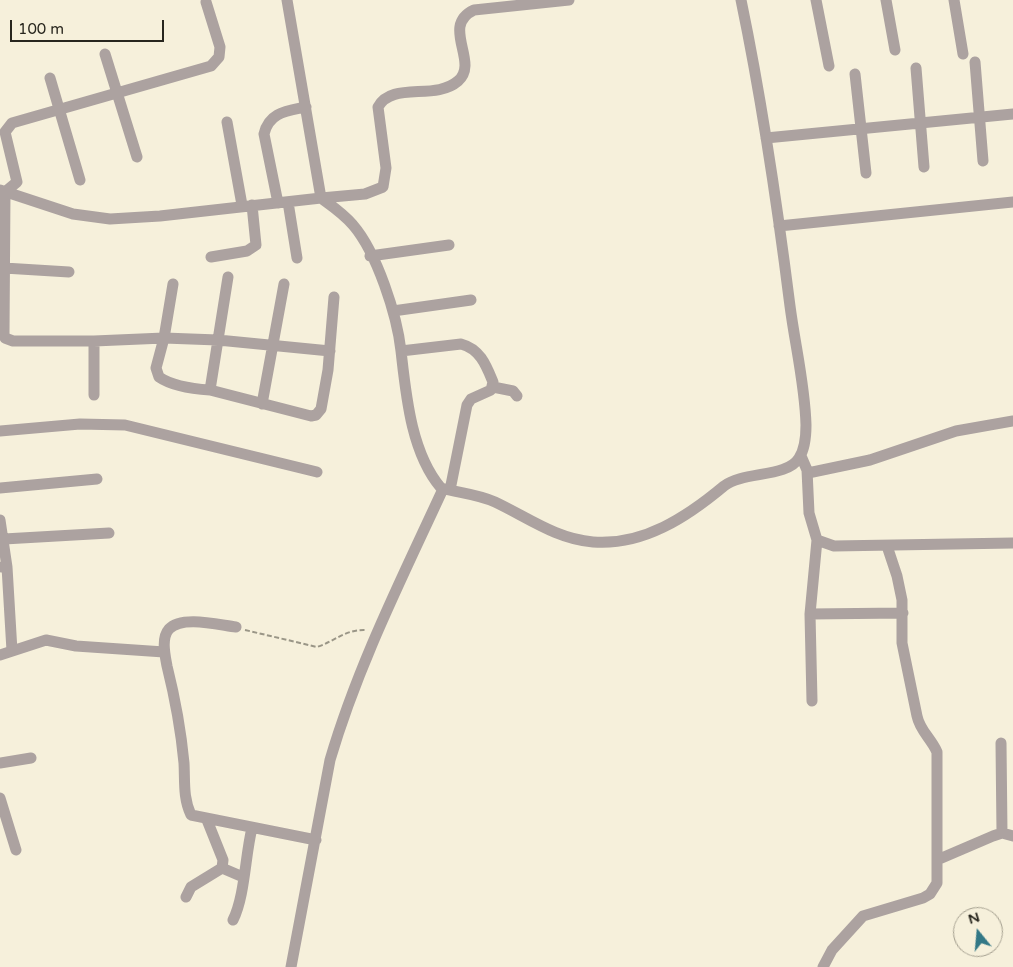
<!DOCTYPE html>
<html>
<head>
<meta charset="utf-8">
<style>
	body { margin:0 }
	#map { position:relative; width:1013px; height:967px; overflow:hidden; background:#f6f0db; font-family:"Varela Round",sans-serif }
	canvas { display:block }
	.north { position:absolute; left:953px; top:907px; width:50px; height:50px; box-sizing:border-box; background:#f6f0db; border:1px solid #a49f8f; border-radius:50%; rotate:343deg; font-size:14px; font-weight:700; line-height:20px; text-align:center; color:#28261e }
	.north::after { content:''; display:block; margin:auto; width:18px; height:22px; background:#337886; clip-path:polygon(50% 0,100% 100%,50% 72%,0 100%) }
	.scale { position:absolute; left:10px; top:20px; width:154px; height:22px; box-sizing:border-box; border:2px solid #28261e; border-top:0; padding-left:6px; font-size:15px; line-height:18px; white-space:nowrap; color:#28261e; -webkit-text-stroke:4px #f6f0db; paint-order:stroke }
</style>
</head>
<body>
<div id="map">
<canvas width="1013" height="967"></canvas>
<div class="north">N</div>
<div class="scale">100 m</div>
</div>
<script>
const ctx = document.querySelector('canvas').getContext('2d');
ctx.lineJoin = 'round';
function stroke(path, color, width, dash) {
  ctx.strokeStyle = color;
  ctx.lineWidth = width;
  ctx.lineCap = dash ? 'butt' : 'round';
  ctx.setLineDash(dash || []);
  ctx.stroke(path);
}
stroke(new Path2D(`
	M245 630 317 647C335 641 346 629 366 630`), '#9a9687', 2, [5, 2.5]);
stroke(new Path2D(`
	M287 0 321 198 365 194 383 187 386 168 378 107C392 81 435 101 458 81 480 62 440 26 474 10L569 0
	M816 0 829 66
	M886 0 895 50
	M954 0 963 54
	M206 2 220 47 219 57 211 66 12 123 5 132 17 182 5 192 4 334 5 338 13 341H94L164 338 218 340 330 351
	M105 54 137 157
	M975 62 983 161
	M916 68 924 167
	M855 74 866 173
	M50 78 80 180
	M227 122 242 205
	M766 138 1013 114
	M0 190 73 214 110 219 160 216 321 198C332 206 344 214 353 225 377 253 397 315 401 351 406 395 411 453 441 488 459 493 477 494 495 502 527 517 556 539 593 542 643 546 687 517 724 486 743 471 787 478 799 458 805 449 806 435 806 425 805 385 795 345 790 306 777 203 762 101 741 0
	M288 202 297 258
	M278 203 264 134C269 112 287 111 306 107
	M779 226 1013 202
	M370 256 449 245
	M211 257 247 251 256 245 252 205
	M4 268 69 272
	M173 284 164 338 156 368 159 377C172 386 194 389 210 390L311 416 316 415 321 409 328 370 334 297
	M393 311 471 300
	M401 351 461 344C480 349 486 365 493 382L491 390 471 399 467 405 450 490
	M493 387 513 391 517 396
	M210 390 228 277
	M94 395V341
	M262 404 284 284
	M0 431 80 424 125 425 317 472
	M801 456 807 470 809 513 817 540 834 546 1013 543
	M808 473 870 460 956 431 1013 421
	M0 488 97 479
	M0 520 7 567H2
	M4 539 109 533
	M7 567 12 651
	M810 614 903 613
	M236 627C219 625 182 615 169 629 161 638 165 655 167 666 175 698 181 731 184 763 185 782 183 798 191 815L316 840
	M0 655 46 640 76 646 164 652
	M812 701 810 614 817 540
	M1001 743 1002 833
	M0 763 31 758
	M0 798 16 850
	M937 860 993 836 1002 833 1013 836
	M222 868 243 877
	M186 897 191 887 222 868 223 860 207 820
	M233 920C245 896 245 856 252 828
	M291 967 330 760C358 665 402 578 443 489
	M823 967 832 950 863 916 923 898 930 894 937 883V752C931 738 920 731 917 716L902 643V600L897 576 887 546`), '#aca2a0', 11);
</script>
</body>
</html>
